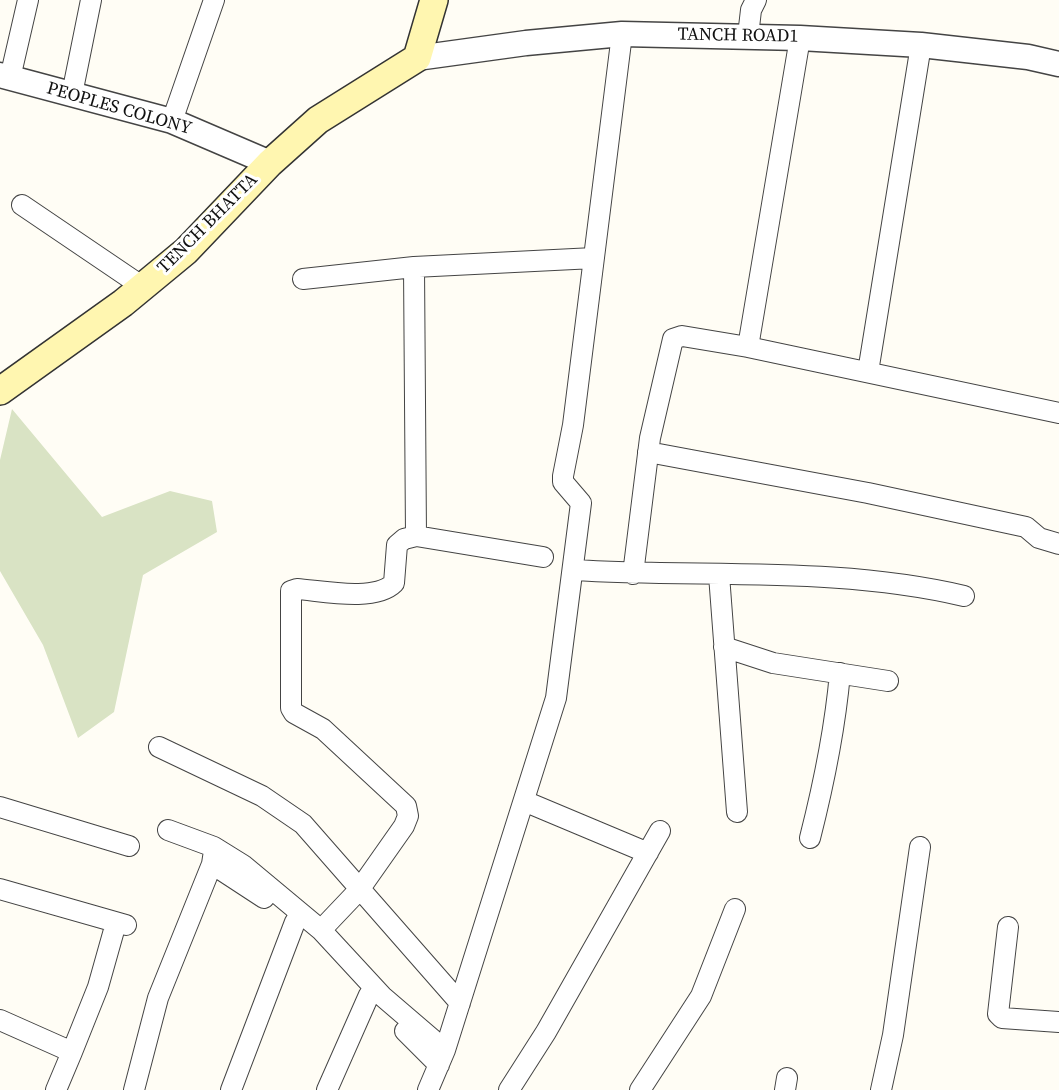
<!DOCTYPE html>
<html>
<head>
<meta charset="utf-8">
<style>
	body { margin:0 }
	canvas { display:block; background:#fffdf5 }
</style>
</head>
<body>
<canvas width="1059" height="1090"></canvas>
<script>
const ctx = document.querySelector('canvas').getContext('2d');
ctx.lineJoin = 'round';
function fillPath(path, color) {
  ctx.fillStyle = color;
  ctx.fill(path, 'evenodd');
}
function stroke(path, color, width, dash) {
  ctx.strokeStyle = color;
  ctx.lineWidth = width;
  ctx.lineCap = dash ? 'butt' : 'round';
  ctx.setLineDash(dash || []);
  ctx.stroke(path);
}
function drawText(font, color, halo, rows, align = 'center') {
  ctx.font = font + ' "Source Serif 4",serif';
  ctx.lineWidth = 6;
  ctx.setLineDash([]);
  ctx.textBaseline = 'middle';
  ctx.strokeStyle = halo;
  ctx.fillStyle = color;
  for (const [text, x, y, turn = 0] of rows) {
    ctx.save();
    ctx.translate(x, y);
    ctx.rotate((+turn || 0) * Math.PI / 180);
    ctx.textAlign = isNaN(turn) ? turn : align;
    if (halo) ctx.strokeText(text, 0, 0);
    ctx.fillText(text, 0, 0);
    ctx.restore();
  }
}
fillPath(new Path2D(`
	M12 409 102 517 170 491 212 501 217 532 143 575 114 712 78 738 43 645 0 571V460Z`), '#d9e3c4');
const minor = new Path2D(`
	M748 36 751 10 756 0
	M10 78 28 0
	M72 94 91 0
	M172 121 214 0
	M22 205 143 287
	M414 267 416 536
	M303 279 414 267 594 258
	M748 347 800 38
	M868 372 921 45
	M648 452 868 493 1026 527 1039 538 1059 544
	M573 570C703 578 836 566 964 596
	M633 574 650 438 673 339 682 336 748 347 1059 413
	M719 575 737 812
	M724 647 773 663 888 681
	M159 747 262 796 303 824 460 1003
	M524 801 648 853
	M0 807 129 846
	M168 830 214 847 243 865 321 930 382 996 445 1050
	M810 838C824 783 835 729 840 673
	M212 864 264 898
	M0 889 126 925
	M1008 927 998 1014 1002 1018 1059 1022
	M321 930 359 890 404 826 408 816 406 806 323 729 294 713 291 708V591L297 589C323 591 375 602 394 583L397 545 404 539 416 536 543 557
	M0 1020 72 1052 56 1090
	M405 1031 439 1065
	M72 1052 98 987 116 923
	M134 1090 158 998 212 864 214 851
	M231 1090 295 922
	M327 1090 369 995
	M428 1090 445 1050 556 698 581 503 563 482V476L573 425 622 34
	M509 1090 546 1032 660 831
	M640 1090 701 996 735 909
	M785 1090 787 1078
	M881 1090 893 1035 920 847`);
const tertiary = new Path2D(`
	M417 58 526 43 622 34 800 38 921 45 1028 57 1059 64
	M0 75 172 121 270 163`);
const secondary = new Path2D(`
	M0 391 123 303 186 251 270 163 318 120 417 58 434 0`);
stroke(minor, '#444', 22);
stroke(tertiary, '#444', 27);
stroke(secondary, '#333', 30);
stroke(minor, '#fff', 20);
stroke(tertiary, '#fff', 24);
stroke(secondary, '#fff6b0', 27);
drawText('18px', '#111', '#fff', [
	["TANCH ROAD1",738,36,1],
	["PEOPLES COLONY",119,109,16],
	["TENCH BHATTA",208,224,-45]
]);
</script>
</body>
</html>
